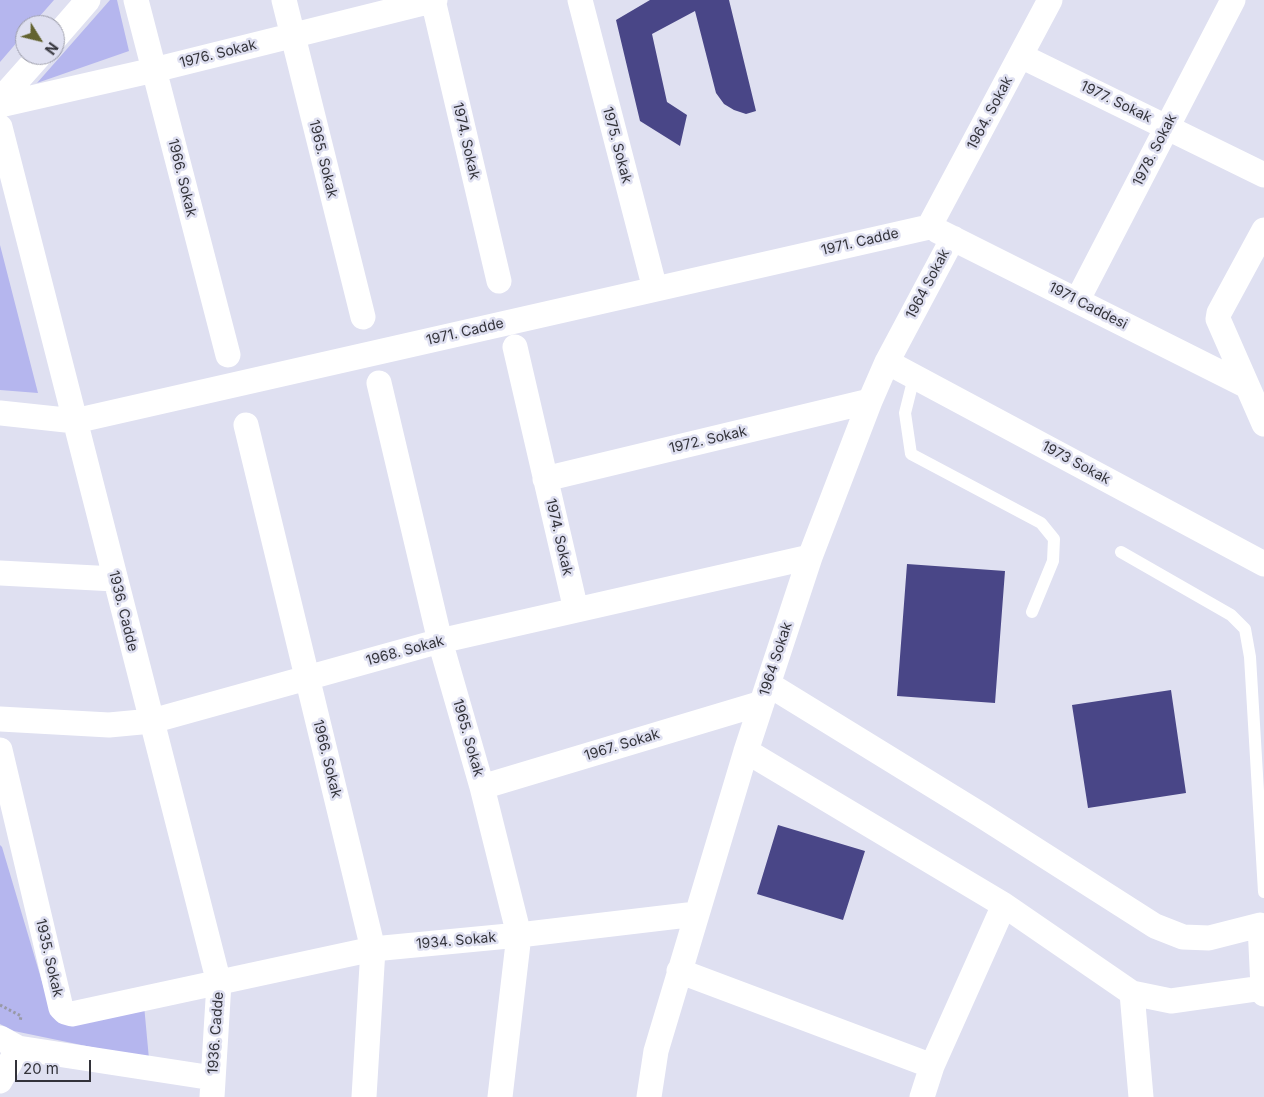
<!DOCTYPE html>
<html>
<head>
<meta charset="utf-8">
<style>
	body { margin:0 }
	#map { position:relative; width:1264px; height:1097px; overflow:hidden; background:#dfe0f1; font-family:Inter,sans-serif }
	canvas { display:block }
	.north { position:absolute; left:15px; top:15px; width:50px; height:50px; box-sizing:border-box; background:#dfe0f1; border:1px solid #9a9ba8; border-radius:50%; rotate:126deg; font-size:14px; font-weight:700; line-height:20px; text-align:center; color:#33333a }
	.north::after { content:''; display:block; margin:auto; width:18px; height:22px; background:#636330; clip-path:polygon(50% 0,100% 100%,50% 72%,0 100%) }
	.scale { position:absolute; left:15px; top:1060px; width:76px; height:22px; box-sizing:border-box; border:2px solid #33333a; border-top:0; padding-left:6px; font-size:15px; line-height:18px; white-space:nowrap; color:#33333a; -webkit-text-stroke:4px #dfe0f1; paint-order:stroke }
</style>
</head>
<body>
<div id="map">
<canvas width="1264" height="1097"></canvas>
<div class="north">N</div>
<div class="scale">20 m</div>
</div>
<script>
const ctx = document.querySelector('canvas').getContext('2d');
ctx.lineJoin = 'round';
function fillPath(path, color) {
  ctx.fillStyle = color;
  ctx.fill(path, 'evenodd');
}
function stroke(path, color, width, dash) {
  ctx.strokeStyle = color;
  ctx.lineWidth = width;
  ctx.lineCap = dash ? 'butt' : 'round';
  ctx.setLineDash(dash || []);
  ctx.stroke(path);
}
function drawText(font, color, halo, rows, align = 'center') {
  ctx.font = font + ' Inter,sans-serif';
  ctx.lineWidth = 5;
  ctx.setLineDash([]);
  ctx.textBaseline = 'middle';
  ctx.strokeStyle = halo;
  ctx.fillStyle = color;
  for (const [text, x, y, turn = 0] of rows) {
    ctx.save();
    ctx.translate(x, y);
    ctx.rotate((+turn || 0) * Math.PI / 180);
    ctx.textAlign = isNaN(turn) ? turn : align;
    if (halo) ctx.strokeText(text, 0, 0);
    ctx.fillText(text, 0, 0);
    ctx.restore();
  }
}
fillPath(new Path2D(`
	M0 0H54L32 25H25V33L0 62Z
	M110 0H117L129 51 37 83Z
	M0 245 38 393 0 390Z
	M0 845 2 847 51 1012 144 1005 149 1059 14 1031 0 1024Z`), '#b5b6ee');
fillPath(new Path2D(`
	M650 0H729L756 111 746 114 734 110 724 104 716 93 695 11 652 34 667 102 687 115 680 146 640 121 616 20Z
	M907 564 1005 571 995 703 897 696Z
	M1171 690 1186 793 1088 808 1072 705Z
	M778 825 865 851 843 920 757 894Z`), '#494687');
stroke(new Path2D(`
	M0 1005 21 1016 20 1022`), '#9899a6', 3, [2.5, 2.5]);
stroke(new Path2D(`
	M914 377 905 413 911 454 1041 523 1054 539 1053 561 1032 612
	M1121 552 1231 615 1245 629 1250 657 1264 892`), '#fff', 12);
stroke(new Path2D(`
	M136 0 228 355
	M284 0 363 317
	M433 0 499 281
	M580 0 655 289
	M55 38 88 0
	M1021 56 1264 175
	M0 100 40 55
	M0 105 154 70 435 0
	M0 127 219 983 212 1097
	M929 227 1050 0
	M1264 230 1219 313 1218 319 1264 424
	M938 231 1247 386
	M1077 301 1233 0
	M515 347 576 610
	M887 362 1264 564
	M379 383 440 641 482 787 519 935 500 1097
	M0 413 75 421 929 227
	M246 425 373 949 364 1097
	M545 479 870 401
	M0 573 115 579
	M768 684 981 815 1155 926 1183 937 1209 938 1260 925 1263 988
	M0 719 109 725 152 721 440 641 810 557
	M0 750 61 1008 65 1012 72 1014 373 949 519 935 696 914
	M746 751 1004 905 932 1066 922 1097
	M482 787 762 703
	M1004 905 1132 993 1141 1097
	M679 971 932 1066
	M1132 993 1171 1001 1263 988 1264 994
	M0 1038 18 1048 213 1078
	M0 1081 18 1048
	M649 1097 656 1051 746 751 810 557 870 401 887 362 953 238`), '#fff', 25);
drawText('14px', '#33333a', '#dfe0f1', [
	["1976. Sokak",218,54,-14],
	["1977. Sokak",1116,102,26],
	["1964. Sokak",990,113,-62],
	["1974. Sokak",466,141,77],
	["1975. Sokak",617,145,75],
	["1978. Sokak",1155,150,-63],
	["1965. Sokak",323,159,76],
	["1966. Sokak",182,178,76],
	["1971. Cadde",860,242,-13],
	["1964 Sokak",928,284,-62],
	["1971 Caddesi",1088,306,27],
	["1971. Cadde",465,332,-13],
	["1972. Sokak",708,440,-13],
	["1973 Sokak",1076,463,28],
	["1974. Sokak",559,537,77],
	["1936. Cadde",123,611,76],
	["1968. Sokak",405,651,-15],
	["1964 Sokak",776,659,-72],
	["1965. Sokak",468,738,74],
	["1967. Sokak",622,745,-17],
	["1966. Sokak",327,759,76],
	["1934. Sokak",456,941,-5],
	["1935. Sokak",49,958,77],
	["1936. Cadde",216,1033,-86]
]);
</script>
</body>
</html>
